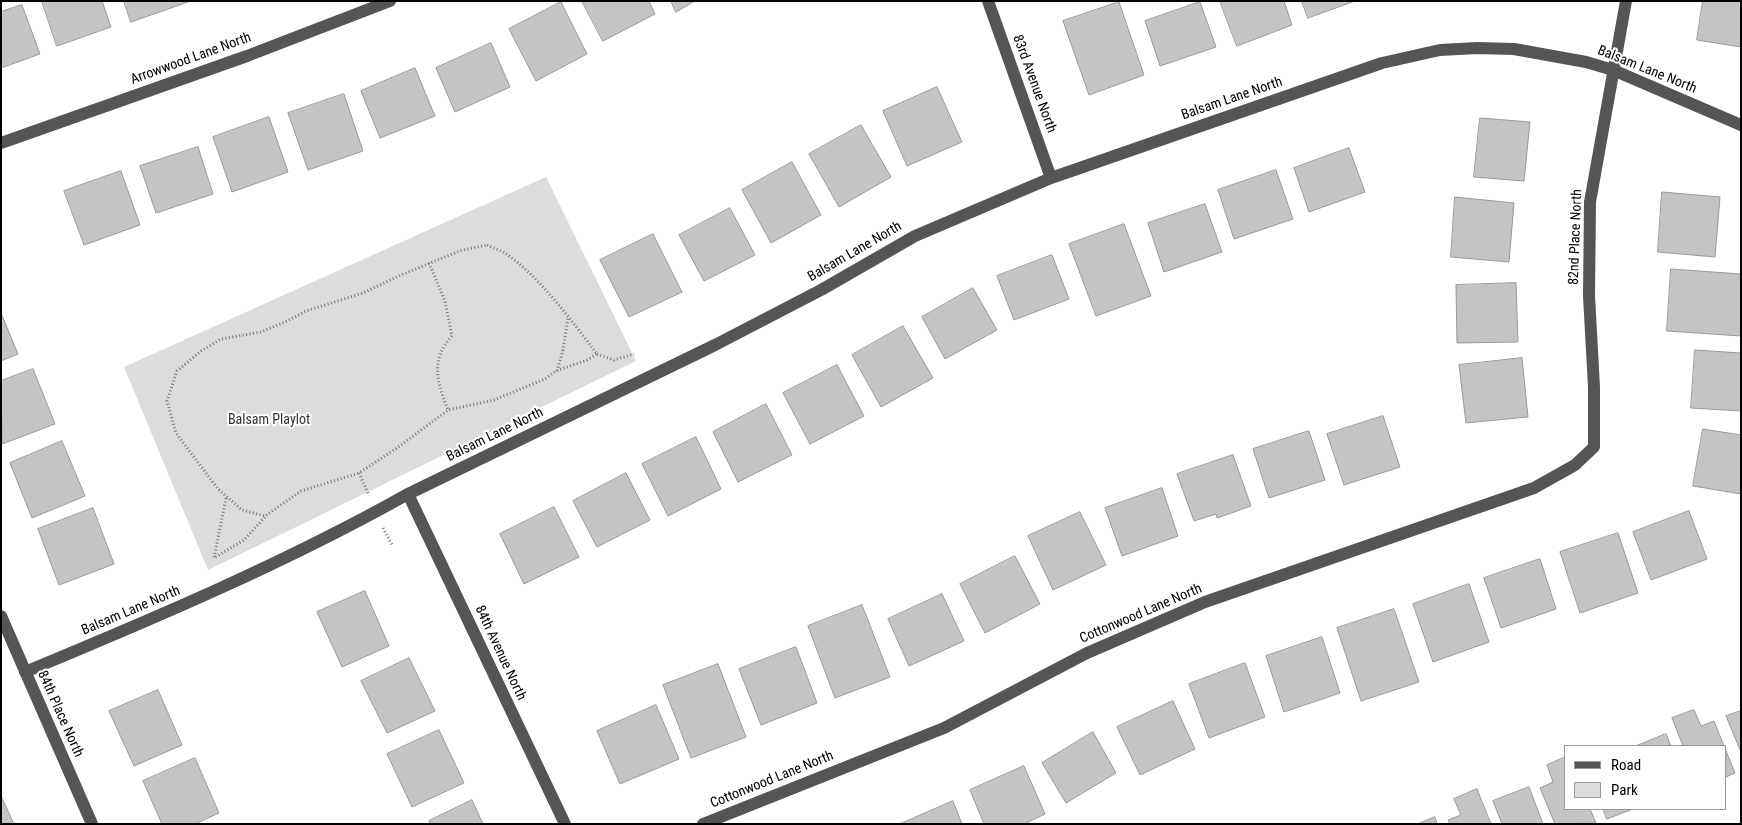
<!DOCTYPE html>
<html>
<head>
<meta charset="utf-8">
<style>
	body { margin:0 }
	#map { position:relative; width:1742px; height:825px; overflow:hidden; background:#fff; font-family:"Roboto Condensed",sans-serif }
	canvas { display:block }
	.frame { position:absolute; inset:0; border:2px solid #000; pointer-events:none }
	.legend { position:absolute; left:1564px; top:745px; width:162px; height:65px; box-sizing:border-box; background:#fff; border:1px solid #999; margin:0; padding:6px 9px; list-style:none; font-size:15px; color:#000 }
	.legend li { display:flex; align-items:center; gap:10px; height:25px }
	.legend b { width:25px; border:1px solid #999 }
</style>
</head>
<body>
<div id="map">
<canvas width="1742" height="825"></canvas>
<div class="frame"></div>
<ul class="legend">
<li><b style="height:6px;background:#555"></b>Road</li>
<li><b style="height:14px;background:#dcdcdc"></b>Park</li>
</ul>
</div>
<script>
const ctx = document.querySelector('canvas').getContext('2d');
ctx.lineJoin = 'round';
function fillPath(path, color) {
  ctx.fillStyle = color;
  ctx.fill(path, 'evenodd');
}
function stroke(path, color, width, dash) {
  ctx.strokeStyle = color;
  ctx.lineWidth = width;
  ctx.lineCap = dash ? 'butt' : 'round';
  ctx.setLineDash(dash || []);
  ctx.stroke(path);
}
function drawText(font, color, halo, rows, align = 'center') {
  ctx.font = font + ' "Roboto Condensed",sans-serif';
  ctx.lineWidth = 4;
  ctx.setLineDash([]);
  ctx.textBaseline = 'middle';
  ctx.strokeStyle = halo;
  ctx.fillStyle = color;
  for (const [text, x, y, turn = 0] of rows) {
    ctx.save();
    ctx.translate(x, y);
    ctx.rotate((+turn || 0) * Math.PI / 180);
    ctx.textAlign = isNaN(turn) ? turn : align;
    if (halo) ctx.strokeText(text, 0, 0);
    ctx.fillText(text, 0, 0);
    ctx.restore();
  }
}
fillPath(new Path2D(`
	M546 177 636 361 208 570 124 367Z`), '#dcdcdc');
const building = new Path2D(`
	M42 1H102L111 27 57 46Z
	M124 1H188V2L131 22Z
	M582 1H649L655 14 603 41Z
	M671 1H695L676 12Z
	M1220 1H1284L1292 25 1237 46Z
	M1302 1H1355L1308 18Z
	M1703 1H1741V47L1697 40Z
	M561 2 587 54 536 81 509 29Z
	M1119 2 1144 75 1089 95 1063 21Z
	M1200 2 1216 47 1160 66 1145 21Z
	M22 5 40 54 1 68V12Z
	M491 43 510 87 455 112 436 68Z
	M415 68 435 116 380 138 361 91Z
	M937 87 962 142 907 166 883 111Z
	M344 94 363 151 308 170 288 113Z
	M269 117 288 172 232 192 213 137Z
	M1480 118 1530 122 1524 181 1474 177Z
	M861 125 891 177 839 207 809 154Z
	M198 147 213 194 156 213 140 166Z
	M1349 148 1365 192 1309 212 1294 168Z
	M792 162 821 215 771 243 742 190Z
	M1276 170 1293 219 1234 239 1218 190Z
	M121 171 140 225 84 245 64 191Z
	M1662 192 1720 197 1715 257 1658 252Z
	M1455 197 1514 203 1509 262 1451 257Z
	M1205 204 1222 252 1164 272 1148 223Z
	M730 208 755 255 704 281 679 235Z
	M1124 224 1151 296 1096 316 1069 244Z
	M653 234 682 292 629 317 600 260Z
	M1052 255 1069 299 1014 320 997 276Z
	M1671 269 1741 274V336L1667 331Z
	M1516 283 1518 342 1457 343 1456 285Z
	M973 288 997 330 945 359 922 317Z
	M1 313 18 354 1 361Z
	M903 326 933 378 881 407 852 355Z
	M1695 350 1741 353V411L1691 408Z
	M1522 358 1528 417 1466 423 1459 365Z
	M837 365 864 416 810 444 783 393Z
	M33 369 55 424 2 444 1 381Z
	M766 404 792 455 738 482 713 432Z
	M1383 416 1400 467 1344 485 1327 434Z
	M1703 429 1741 435V494L1693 486Z
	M1309 431 1325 480 1269 498 1253 449Z
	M696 437 721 489 668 516 642 464Z
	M62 441 85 496 32 518 10 463Z
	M1233 455 1251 506 1217 518 1216 514 1194 521 1177 474Z
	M626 473 650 520 597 547 573 501Z
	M1162 488 1178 536 1122 556 1105 508Z
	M554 507 579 557 524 584 500 534Z
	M93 508 114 564 59 585 38 529Z
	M1689 511 1707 559 1651 580 1633 532Z
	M1080 512 1106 565 1053 590 1028 536Z
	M1618 533 1638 593 1580 613 1560 552Z
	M1015 556 1040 604 985 633 960 584Z
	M1540 559 1556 609 1501 628 1484 578Z
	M1469 584 1489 642 1433 662 1413 604Z
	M365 591 389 646 342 667 317 612Z
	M942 594 964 641 909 666 888 619Z
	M862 605 890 677 835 698 808 626Z
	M1394 609 1419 682 1361 701 1337 628Z
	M1322 637 1340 693 1284 712 1266 656Z
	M796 647 817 703 761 725 739 669Z
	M409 658 435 711 387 733 361 681Z
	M1245 663 1265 717 1209 738 1189 684Z
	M718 664 746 737 691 758 663 685Z
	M158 690 182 745 134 766 109 711Z
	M1173 701 1195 749 1140 775 1117 727Z
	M656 705 679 759 620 784 597 731Z
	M1694 710 1701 726 1714 721 1724 746H1683L1672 718Z
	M1741 711V752L1726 716Z
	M439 730 464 783 412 807 387 754Z
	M1093 732 1116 773 1066 803 1042 763Z
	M1666 734 1671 746H1636Z
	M1726 751 1735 773 1726 777Z
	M1566 757V809H1590L1596 823 1555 824 1540 788 1553 782 1547 765Z
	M195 758 219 813 195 824H162L143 781Z
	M1024 766 1045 814 1024 824H984L970 790Z
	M1529 787 1543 824H1502L1493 801Z
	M1477 789 1491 824H1450L1448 820 1461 815 1454 799Z
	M1 796 14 824H1Z
	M472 800 483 824H430L429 821Z
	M953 801 962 824H900Z
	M1603 809H1633L1607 819Z
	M1435 817 1437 824H1418Z`);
fillPath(building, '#c4c4c4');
stroke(building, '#999', 1);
stroke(new Path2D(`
	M487 245C493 248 500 250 505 253 540 277 571 320 597 354L587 360 556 371 545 379 494 400 448 410 397 448 359 473 301 491 265 516 242 510 218 489 176 433 167 401 177 371 201 351 221 339 261 332 285 322 306 311 363 293 401 275 462 250Z
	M429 263 445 301 452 336C430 360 437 382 448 410
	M597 354 614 360 634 354
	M557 371 563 350 568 318
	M359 473 369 495
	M226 498 214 558 244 540 266 516
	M383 528 392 545`), '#777', 3, [1, 2.5]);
stroke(new Path2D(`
	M988 1 1051 178
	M1 143 247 56 390 1
	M408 494 565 824
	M1 616 92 824
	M25 672C155 618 285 563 408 494L715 345 821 290 915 236 1051 178 1382 63 1440 50 1477 48 1514 49 1586 62 1613 70 1741 125
	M703 824 944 728 1087 653 1205 602 1534 488 1575 465 1594 447V387L1589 296 1590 202 1626 1`), '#555', 12);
drawText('14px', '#000', '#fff', [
	["Arrowwood Lane North",191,59,-20],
	["Balsam Lane North",1647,70,22],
	["83rd Avenue North",1034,84,70],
	["Balsam Lane North",1232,99,-19],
	["82nd Place North",1576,237,-88],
	["Balsam Lane North",855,252,-30],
	["Balsam Lane North",495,435,-26],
	["Balsam Lane North",131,611,-23],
	["Cottonwood Lane North",1141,614,-23],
	["84th Avenue North",500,653,65],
	["84th Place North",60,714,66],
	["Cottonwood Lane North",772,780,-22]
]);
drawText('14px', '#333', '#fff', [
	["Balsam Playlot",269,420]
]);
</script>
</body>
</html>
